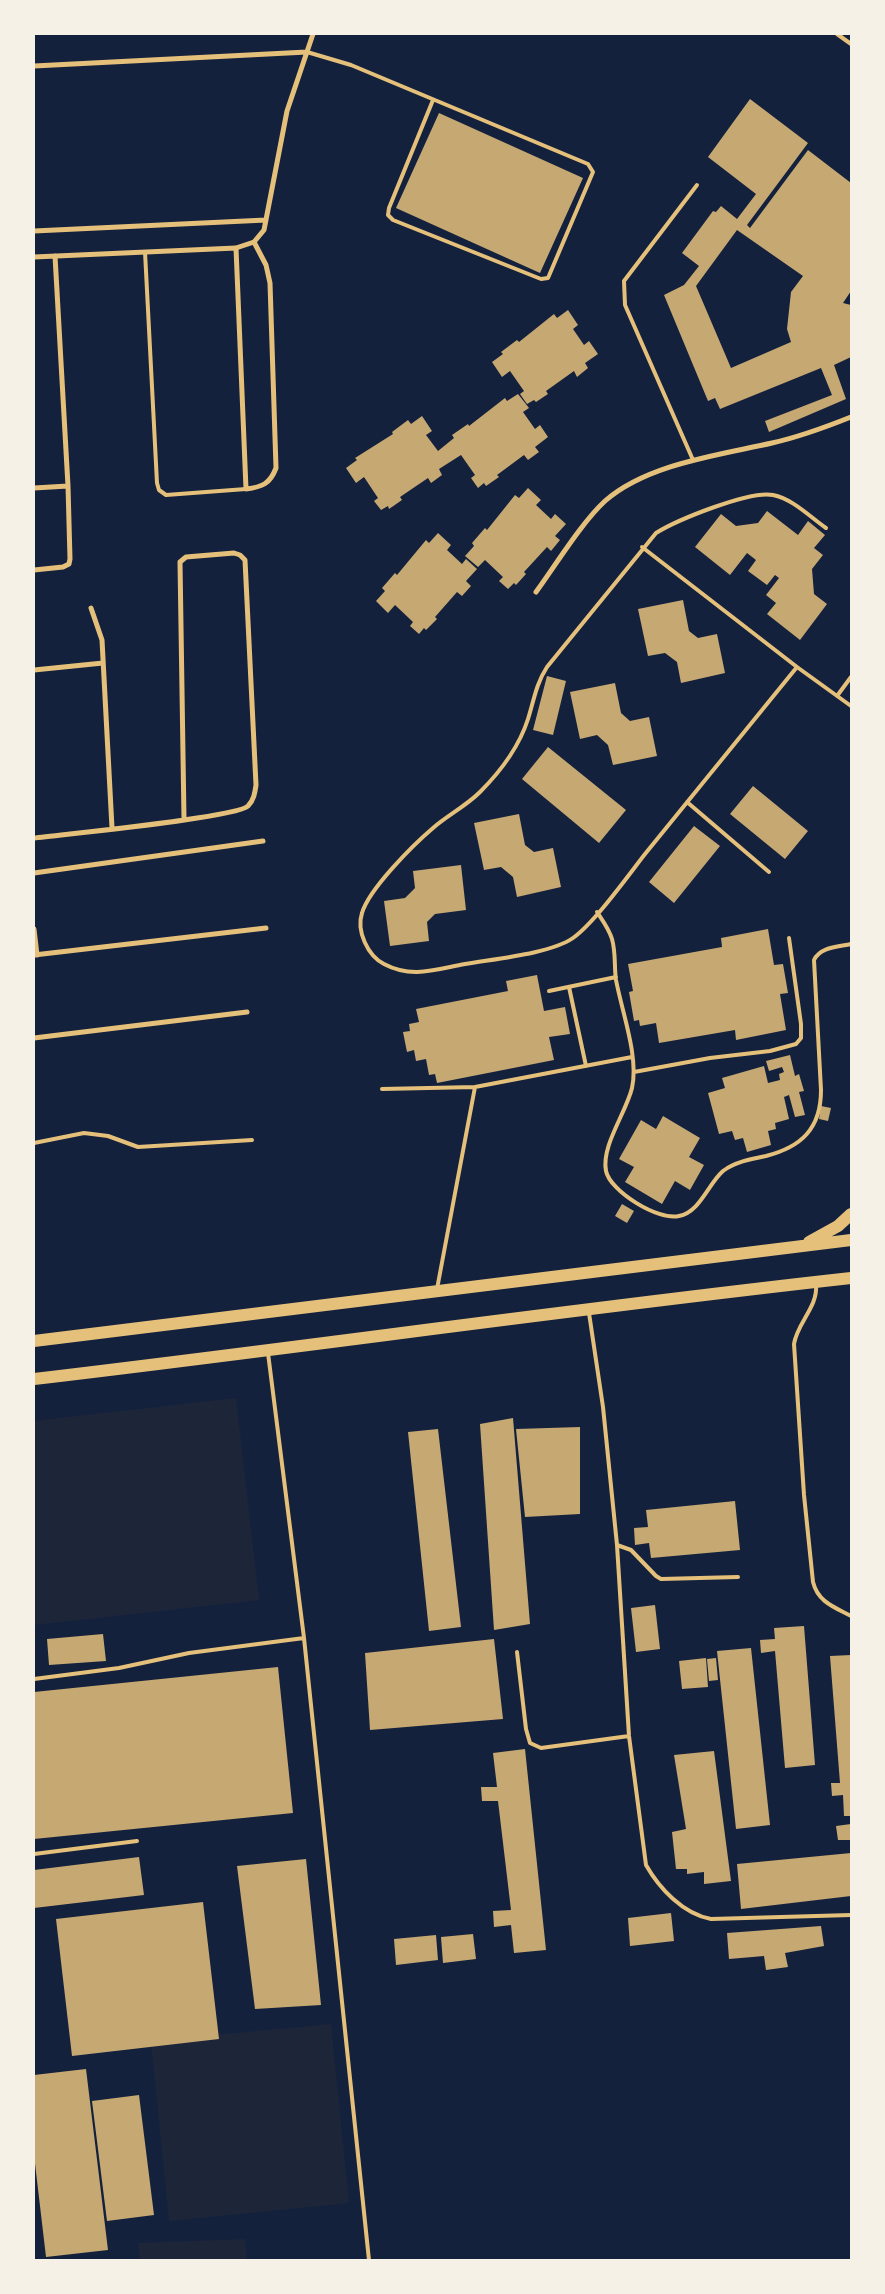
<!DOCTYPE html>
<html>
<head>
<meta charset="utf-8">
<style>
	body { margin:0 }
	#map { position:relative; width:885px; height:2294px; overflow:hidden; background:#14213d; font-family:"DejaVu Sans",sans-serif }
	canvas { display:block }
	.frame { position:absolute; inset:0; border:35px solid #f6f1e7; pointer-events:none }
</style>
</head>
<body>
<div id="map">
<canvas width="885" height="2294"></canvas>
<div class="frame"></div>
</div>
<script>
const ctx = document.querySelector('canvas').getContext('2d');
ctx.lineJoin = 'round';
function fillPath(path, color) {
  ctx.fillStyle = color;
  ctx.fill(path, 'evenodd');
}
function stroke(path, color, width, dash) {
  ctx.strokeStyle = color;
  ctx.lineWidth = width;
  ctx.lineCap = dash ? 'butt' : 'round';
  ctx.setLineDash(dash || []);
  ctx.stroke(path);
}
fillPath(new Path2D(`
	M236 1398 259 1600 34 1625V1421Z
	M331 2024 349 2203 169 2221 151 2041Z
	M245 2239 247 2260H140L138 2243Z`), '#1d2539');
fillPath(new Path2D(`
	M750 99 808 143 747 225 750 228 808 150 851 183V291L843 303 851 305V357L834 365 846 399 769 432 765 421 832 395 821 368 720 409 715 398 708 401 664 295 684 285 699 266 682 253 713 211 716 212 721 206 737 219 756 194 708 157ZM737 230 803 276 791 292 787 329 791 342 731 368 696 286Z
	M439 113 583 178 540 273 396 208Z
	M568 310 578 325 573 329 584 345 589 341 598 354 585 363 588 368 577 377 574 371 546 391 548 394 536 402 534 400 527 404 520 394 524 391 510 371 502 377 492 362 503 354 501 352 517 340 519 342 554 314 557 318Z
	M518 394 529 408 523 412 535 429 540 425 548 437 535 447 539 452 528 460 524 455 497 475 499 477 486 486 484 483 478 488 471 478 475 475 461 455 439 469 442 475 431 483 428 478 400 497 402 500 389 509 388 506 381 510 374 501 378 498 364 477 356 483 346 468 357 460 355 458 393 434 392 432 408 420 411 424 422 416 432 431 426 435 438 451 454 438 452 435 468 424 469 426 505 398 507 401Z
	M528 488 541 500 536 505 551 519 555 514 566 524 555 536 560 540 551 551 547 547 524 572 526 574 516 585 514 583 508 589 499 581 503 577 485 560 478 567 465 556 474 546 472 543 485 528 487 530 515 495 519 498Z
	M767 511 798 535 808 521 825 535 814 548 823 555 812 569 814 594 827 604 800 640 767 614 776 603 766 595 779 578 775 575 767 585 748 571 756 560 747 553 730 575 695 547 721 514 736 526 758 523Z
	M438 533 451 545 447 550 462 564 466 559 477 569 466 581 471 586 462 596 457 592 435 617 437 619 426 630 424 628 419 634 410 626 413 622 395 605 388 613 376 601 385 591 382 588 395 573 397 575 426 540 429 543Z
	M683 600 689 631 698 638 717 634 725 673 681 683 677 662 665 653 648 656 638 609Z
	M547 676 566 681 553 735 533 730Z
	M615 683 621 713 630 721 649 717 657 756 613 765 608 745 597 735 580 739 570 692Z
	M548 747 626 810 599 843 522 779Z
	M753 786 808 831 785 859 730 814Z
	M519 814 525 845 534 852 553 848 561 887 517 897 513 877 501 867 484 870 474 823Z
	M694 826 720 846 674 903 649 882Z
	M461 865 466 910 435 914 427 922 429 941 390 946 384 901 405 898 415 888 413 871Z
	M768 929 774 965 783 964 788 993 780 994 786 1030 736 1040 735 1030 659 1043 656 1023 640 1026 639 1020 634 1021 629 992 633 991 628 964 722 947 721 938Z
	M537 975 544 1011 565 1007 570 1034 549 1037 554 1060 437 1083 435 1074 429 1075 426 1059 416 1061 414 1050 407 1052 403 1032 410 1031 409 1024 419 1022 416 1009 508 991 506 981Z
	M790 1055 795 1076 799 1074 804 1091 799 1092 805 1115 795 1117 789 1095 784 1097 789 1119 775 1123 776 1129 768 1131 771 1145 747 1152 743 1138 735 1140 732 1131 719 1134 708 1093 725 1088 722 1078 764 1066 768 1083 780 1080 779 1074 784 1072 782 1067 769 1071 766 1061Z
	M821 1106 831 1108 828 1121 819 1119Z
	M663 1116 700 1138 689 1157 704 1165 690 1190 675 1181 662 1204 625 1182 634 1167 619 1159 641 1120 656 1129Z
	M622 1204 634 1211 627 1223 615 1216Z
	M513 1418 530 1624 494 1630 480 1424Z
	M580 1427V1514L525 1517 516 1429Z
	M438 1429 461 1627 429 1631 408 1432Z
	M735 1501 740 1550 651 1558 649 1543 635 1545 634 1528 648 1527 646 1510Z
	M655 1605 660 1649 636 1652 631 1608Z
	M804 1626 815 1765 785 1768 775 1651 761 1653 760 1640 775 1639 774 1628Z
	M103 1634 106 1661 49 1665 47 1639Z
	M494 1639 503 1719 370 1730 365 1653Z
	M751 1648 770 1825 736 1829 717 1651Z
	M851 1655V1816H844L843 1795 832 1796 831 1783H840L830 1656Z
	M706 1658 708 1687 682 1689 679 1661Z
	M716 1658 718 1680 709 1681 707 1659Z
	M278 1667 293 1813 34 1839V1692Z
	M525 1749 546 1950 514 1953 511 1925 494 1927 493 1911 511 1910 498 1801H482L481 1787H497L493 1753Z
	M714 1751 731 1881 704 1884V1872L687 1874V1869H676L672 1832 686 1829 674 1755Z
	M851 1824V1840H838L836 1826Z
	M851 1853V1896L741 1909 737 1864Z
	M139 1857 144 1895 34 1908V1870Z
	M306 1859 321 2005 255 2009 237 1866Z
	M203 1902 219 2039 72 2056 56 1919Z
	M671 1913 674 1941 630 1946 628 1918Z
	M821 1926 824 1946 785 1953 788 1967 766 1970 764 1956 729 1959 727 1933Z
	M473 1934 476 1959 443 1963 441 1937Z
	M436 1935 438 1960 396 1965 394 1939Z
	M86 2069 108 2250 46 2257 34 2155V2075Z
	M139 2095 154 2215 107 2221 92 2101Z`), '#c6a872');
stroke(new Path2D(`
	M837 34 851 44
	M307 52 351 65 588 164 593 172 548 278 541 279 393 220 388 215 389 208 433 100
	M145 252 157 483 159 490 166 495 246 489
	M693 460 625 305 624 281 697 185
	M642 547 797 667 851 706
	M797 667C746 729 696 792 645 854 627 877 595 922 573 938 550 954 493 959 465 964 437 969 412 979 384 964 368 956 356 931 362 913 369 889 413 845 433 828 448 815 466 806 480 792 501 771 519 747 528 719 534 700 536 684 547 667L656 533C677 520 750 490 773 495 793 499 810 517 826 528
	M837 696 851 677
	M687 802 769 872
	M597 912C603 921 609 929 612 939 616 953 614 966 616 980 622 1012 639 1057 632 1088 626 1113 601 1146 606 1171 610 1191 658 1221 679 1216 700 1212 708 1184 723 1171 735 1162 751 1159 766 1156 801 1147 821 1129 821 1090L814 960C820 947 837 947 851 944
	M569 987 586 1066
	M549 991 616 977
	M634 1072 710 1058 770 1051 796 1044 801 1038V1024L789 938
	M382 1089 475 1087
	M34 1143 84 1133 108 1136 138 1147 252 1140
	M816 1285C818 1307 797 1323 794 1344L804 1495 813 1582C818 1602 834 1607 851 1616
	M437 1289 475 1087 632 1057
	M589 1313 603 1407 617 1545 629 1736 646 1865C659 1888 683 1914 711 1919L851 1915
	M268 1353 304 1638 369 2260
	M617 1545 631 1550 656 1576 661 1579 738 1577
	M517 1652 526 1729 530 1743 541 1748 629 1736
	M34 1679 119 1668 189 1653 304 1638
	M34 1854 137 1841`), '#e5c07b', 4);
stroke(new Path2D(`
	M34 66 307 52
	M34 231 266 220
	M236 248 246 489C262 487 270 484 276 468L270 283 266 265 254 242
	M34 257 236 248 254 242 264 230 287 111 313 34
	M34 488 68 486
	M34 570 63 567 69 564 70 559 68 486 55 256
	M536 592C555 566 582 522 605 501 647 464 719 455 772 443 799 437 826 427 851 417
	M91 608 102 640 112 828
	M34 670 103 663
	M34 838C64 834 235 818 248 806 254 800 255 792 256 785L245 560 240 555 234 553 186 557 180 562 184 819
	M34 873 263 841
	M34 929 37 955
	M34 955 266 928
	M34 1038 247 1012`), '#e5c07b', 5);
stroke(new Path2D(`
	M809 1242 838 1226 851 1214
	M34 1341 851 1240
	M34 1379C306 1347 578 1308 851 1278`), '#e5c07b', 12);
</script>
</body>
</html>
